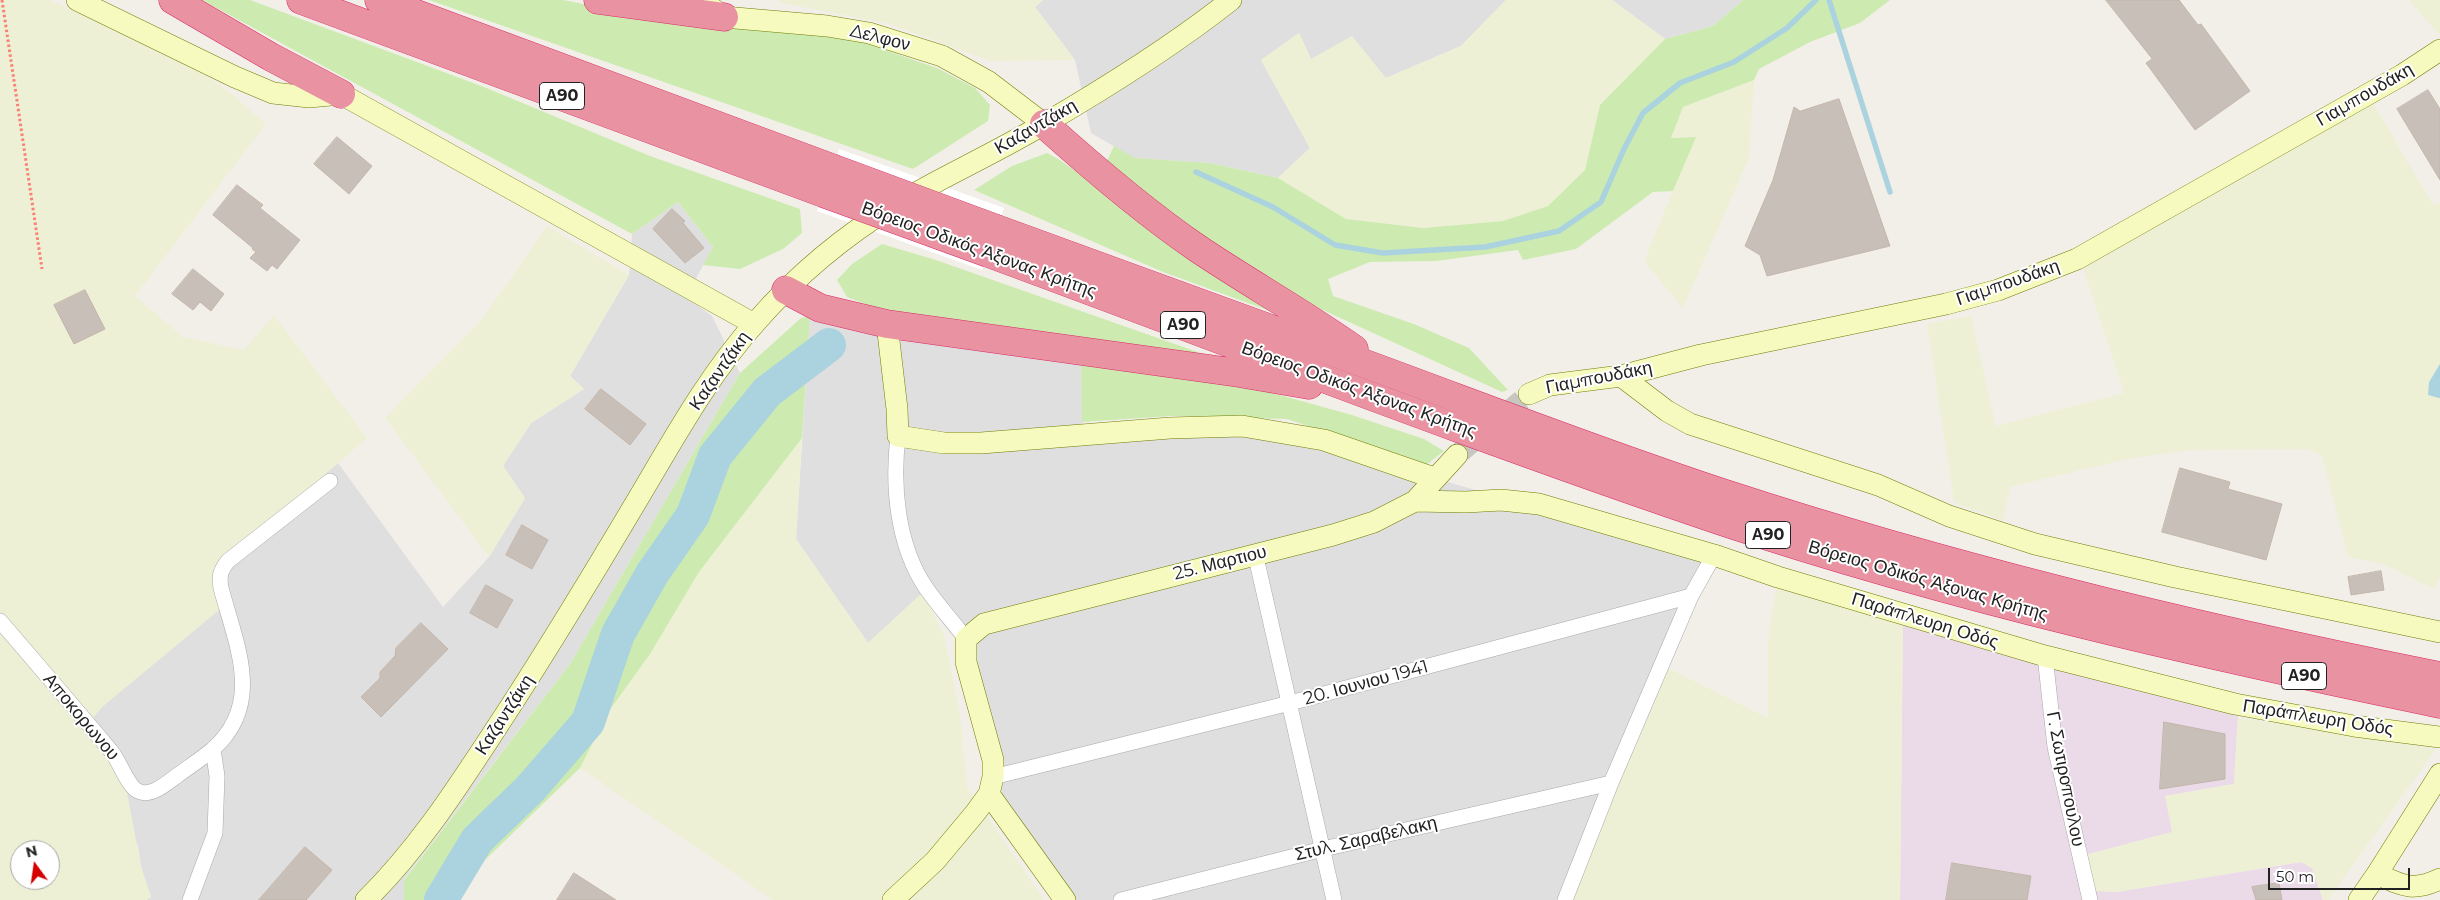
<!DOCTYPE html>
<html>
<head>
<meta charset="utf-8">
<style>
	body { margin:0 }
	#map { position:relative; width:2440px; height:900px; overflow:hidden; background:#f2efe9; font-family:Montserrat,sans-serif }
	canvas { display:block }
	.north { position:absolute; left:10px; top:840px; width:50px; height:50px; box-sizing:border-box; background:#fff; border:1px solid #a7a7a7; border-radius:50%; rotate:346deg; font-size:14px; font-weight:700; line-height:20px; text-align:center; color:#222 }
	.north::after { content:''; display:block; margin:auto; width:18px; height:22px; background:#d40000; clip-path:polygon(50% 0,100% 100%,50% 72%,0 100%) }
	.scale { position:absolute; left:2268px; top:868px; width:142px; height:22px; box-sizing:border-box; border:2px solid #222; border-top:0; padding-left:6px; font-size:15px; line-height:18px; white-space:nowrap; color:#222; -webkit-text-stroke:4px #fff; paint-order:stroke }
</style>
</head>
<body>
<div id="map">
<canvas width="2440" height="900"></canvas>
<div class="north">N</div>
<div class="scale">50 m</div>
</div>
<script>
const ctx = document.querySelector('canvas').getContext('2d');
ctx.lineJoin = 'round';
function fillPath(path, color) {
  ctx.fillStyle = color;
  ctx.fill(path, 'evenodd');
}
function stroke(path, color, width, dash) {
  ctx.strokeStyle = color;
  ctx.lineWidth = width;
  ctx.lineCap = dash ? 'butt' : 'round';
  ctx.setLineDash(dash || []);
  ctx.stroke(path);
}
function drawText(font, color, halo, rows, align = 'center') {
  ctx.font = font + ' Montserrat,sans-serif';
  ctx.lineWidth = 4;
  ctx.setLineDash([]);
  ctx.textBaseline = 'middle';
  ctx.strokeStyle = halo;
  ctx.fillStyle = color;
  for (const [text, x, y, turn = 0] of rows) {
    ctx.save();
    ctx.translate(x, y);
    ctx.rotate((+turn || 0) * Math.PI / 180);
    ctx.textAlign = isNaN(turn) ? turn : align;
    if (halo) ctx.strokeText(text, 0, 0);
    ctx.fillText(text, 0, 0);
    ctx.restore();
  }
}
fillPath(new Path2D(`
	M1043 0H1506L1461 46 1386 78 1311 59 1299 33 1261 60 1310 148 1278 178 1210 163 1134 158 1091 133 1075 60 1035 7Z
	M1612 0H1743L1713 26 1665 39Z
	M678 202 713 247 686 297 712 316 740 373 570 664 404 879V900H146L151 897 141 867 138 846 85 727 220 565 338 463 443 607 489 557 525 498 503 466 531 423 584 389 570 376 629 275 632 234Z
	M810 316 1081 357 1083 434 1242 426 1434 478 1707 557 1565 900H1065L1010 824 975 686 973 661 932 585 868 643 796 539Z`), '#e0dfdf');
fillPath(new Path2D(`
	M1903 615 2235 704 2238 718 2234 784 2166 796 2173 832 2085 855 2116 892 2301 862 2312 868 2323 900H1900Z`), '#ebdbe8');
fillPath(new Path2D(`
	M0 0H50L61 5 193 67 227 90 266 124 135 296 183 337 244 350 274 315 367 438 220 565 224 606 102 707 85 727 124 777 141 867 151 897 146 900H0ZM20 850H50V880H20Z
	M777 0H1043L1035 7 1075 60 990 61 890 24 782 3Z
	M1506 0H1612L1665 39 1600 105 1585 170 1548 206 1503 221 1423 228 1346 219 1278 178 1310 148 1261 60 1299 33 1311 59 1352 36 1386 78 1461 46Z
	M2409 0H2440V33L2438 34Z
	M1754 80 1749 158 1683 308 1644 261 1695 137 1671 138 1683 107Z
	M2372 101 2433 205 2440 202V576L2434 589 2383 564 2348 557 2322 456 2308 449 2191 450 2127 459 2010 487 2003 521 1954 502 1927 324 1971 316 1996 426 2124 393 2083 268Z
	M547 226 629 275 570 376 584 389 531 423 503 466 525 498 489 557 385 418 483 318Z
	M802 438 796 539 868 643 923 592 944 636 960 714 967 787 1044 900H773L580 768 609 711 650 654 699 572Z
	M1778 577 1903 615 1900 900H1565L1662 665 1768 718V639Z
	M2238 718 2345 732 2436 749 2328 900H2323L2312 868 2301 862 2116 892 2091 891 2085 855 2172 832 2165 796 2234 784Z`), '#eef0d5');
fillPath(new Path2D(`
	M202 0H250L484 87 650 156 800 209 802 233 783 249 740 269 703 265 713 247 678 202 632 234Z
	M429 0H563L603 8 853 39 937 68 975 88 990 105 988 121 913 169Z
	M1743 0H1890L1860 23 1810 42 1759 69 1754 80 1683 107 1671 138 1696 137 1673 191 1653 192 1576 249 1523 260 1518 250 1436 261 1370 262 1328 279 1333 296 1414 324 1469 348 1508 390 1502 392 1266 284 1169 216 1106 163 1114 146 1135 158 1210 163 1278 178 1346 219 1423 228 1503 221 1548 206 1585 170 1600 105 1665 39 1713 26Z
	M1047 153 1060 160 1270 311 1163 272 974 190 1012 166Z
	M882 244 936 260 1209 356 885 312 847 297 837 280 852 264Z
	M810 316 802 438 699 572 650 654 609 711 580 768 485 860 459 900H404V880L570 664 740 373 801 318Z
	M1081 357 1233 382 1352 415 1424 439 1444 451 1425 466 1287 419 1170 416 1082 422Z`), '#cdebb0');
fillPath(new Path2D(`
	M2440 364V398H2439L2428 395 2429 382Z`), '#aad3df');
fillPath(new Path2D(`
	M839 149 1004 208 982 270 817 211Z`), '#fff');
stroke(new Path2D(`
	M1829 0 1890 192
	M1196 172 1273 207 1335 245 1383 253 1485 247 1559 231 1601 202 1624 149 1643 113 1680 83 1734 62 1787 28 1816 0`), '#aad3df', 5.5);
stroke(new Path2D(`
	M441 900 477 840 530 789 588 722 618 634 652 574 693 515 715 456 767 392 829 345`), '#aad3df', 34);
const building = new Path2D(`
	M2106 0H2179L2198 25 2201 24 2250 91 2195 130 2146 63 2152 59Z
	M2428 90 2440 109V180L2397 109Z
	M1839 99 1890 246 1767 276 1760 255 1745 246 1773 180 1794 107 1800 111Z
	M337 137 372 166 349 194 314 164Z
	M237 185 263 205 260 208 300 240 277 269 272 265 267 271 250 258 256 252 252 249 253 248 213 215Z
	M672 209 685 221 683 223 704 248 685 263 653 229Z
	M193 269 224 294 211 311 200 302 193 310 172 294Z
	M85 290 105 329 74 344 54 305Z
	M601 389 646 424 630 445 585 409Z
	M2180 468 2230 482 2228 489 2282 504 2266 560 2162 532Z
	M522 525 548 540 532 569 506 555Z
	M2381 571 2384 590 2351 595 2348 577Z
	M486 585 513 600 497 628 470 613Z
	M421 623 448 649 381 717 361 697 380 678V672L395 656 396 648Z
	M2164 722 2225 734V779L2160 789Z
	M305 847 332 870 306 900H259Z
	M1952 863 2031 876 2027 900H1946Z
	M574 873 616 900H557Z
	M2279 883 2282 900H2256L2252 887Z`);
fillPath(building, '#c7bfb8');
stroke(building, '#c4b6ab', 1);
stroke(new Path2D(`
	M1457 455 1529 394`), '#c8c6c1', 21, [21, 11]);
const street = new Path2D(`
	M898 436C892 486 897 545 926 588 938 605 953 622 966 639
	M1255 553 1334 900
	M0 621C37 664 74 707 111 751 119 760 128 787 138 791 151 798 168 782 178 775 189 767 201 759 212 750 265 704 236 645 221 588 219 576 220 571 228 561L330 481
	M2045 656 2055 747 2090 900
	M993 777 1290 703 1691 596 1714 555
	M190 900 215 833 217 776 213 749
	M1121 900 1323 849 1611 783
	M1565 900 1611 783 1691 596`);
const secondary = new Path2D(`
	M77 0 235 77 273 93 309 97 341 94 754 324
	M701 0 724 17 827 26 869 33 942 56 989 82 1044 124
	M887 324 897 409 898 436 944 443H981L1170 428 1242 426 1324 440 1434 478
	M1621 376 1667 411 1690 424 1878 485 1949 516 2035 544 2175 577 2440 632
	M1529 394 1550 385 1621 376 1701 355 1946 304 1998 290 2077 259 2402 75 2440 50
	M1415 501 1466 502 1501 500 1539 504 1714 555 1778 577 2045 656 2235 704 2354 726 2440 737
	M989 794 1065 900
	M2377 874C2403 886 2413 892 2440 879
	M366 900C418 849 457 788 497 727 549 648 597 568 645 487 678 431 712 371 756 322 796 276 845 235 898 203 946 175 997 152 1044 124 1109 86 1173 46 1231 0
	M893 900 935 861 976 812 989 794 993 777V760L966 662V639L984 624 1333 535 1374 522 1415 501 1457 455
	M2359 900 2377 874 2440 774`);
const highway = new Path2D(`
	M173 0 271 57 341 94
	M301 0 823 193
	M379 0 832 168
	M598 0 724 17
	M1044 124C1093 168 1143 211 1197 248 1249 283 1303 313 1354 349
	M997 229C1125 276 1254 322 1382 370 1496 412 1610 456 1726 494 1959 570 2199 628 2440 676
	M988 253C1232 343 1475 438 1721 521 1956 599 2198 654 2440 704
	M786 290 820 308 887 324 1239 373 1309 385`);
stroke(street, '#a9a9a9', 16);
stroke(secondary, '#707d05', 22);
stroke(highway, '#dc2a67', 29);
stroke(new Path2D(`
	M2 0 42 269`), '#fa8072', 3, [2.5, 2.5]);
stroke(street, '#fff', 15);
stroke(secondary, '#f7fabf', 21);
stroke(highway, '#e892a2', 28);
const highwayBridge = new Path2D(`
	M832 168 997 229
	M823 193 988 253`);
stroke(highwayBridge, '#dc2a67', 29, []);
stroke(highwayBridge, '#e892a2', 28);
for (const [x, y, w] of [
	[562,96,45],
	[1183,325,45],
	[1768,535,45],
	[2304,676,45]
]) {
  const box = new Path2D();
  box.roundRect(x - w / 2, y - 13.5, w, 27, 4);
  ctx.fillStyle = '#fff';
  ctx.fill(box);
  stroke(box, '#222', 1);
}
drawText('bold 16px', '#222', null, [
	["Α90",562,96],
	["Α90",1183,325],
	["Α90",1768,535],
	["Α90",2304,676]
]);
drawText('18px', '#222', '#fff', [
	["Δελφον",880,38,14],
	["Γιαμπουδάκη",2365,95,-30],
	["Καζαντζάκη",1036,127,-30],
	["Βόρειος Οδικός Άξονας Κρήτης",979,250,20],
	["Γιαμπουδάκη",2008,283,-19],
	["Καζαντζάκη",720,371,-55],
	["Γιαμπουδάκη",1599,378,-11],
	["Βόρειος Οδικός Άξονας Κρήτης",1359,390,20],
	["25. Μαρτιου",1220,563,-14],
	["Βόρειος Οδικός Άξονας Κρήτης",1928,581,16],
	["Παράπλευρη Οδός",1925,621,17],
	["20. Ιουνιου 1941",1366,683,-15],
	["Καζαντζάκη",505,715,-57],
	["Αποκορωνου",81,717,50],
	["Παράπλευρη Οδός",2318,718,9],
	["Γ. Σωτιροπουλου",2065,779,79],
	["Στυλ. Σαραβελακη",1366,839,-13]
]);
</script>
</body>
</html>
